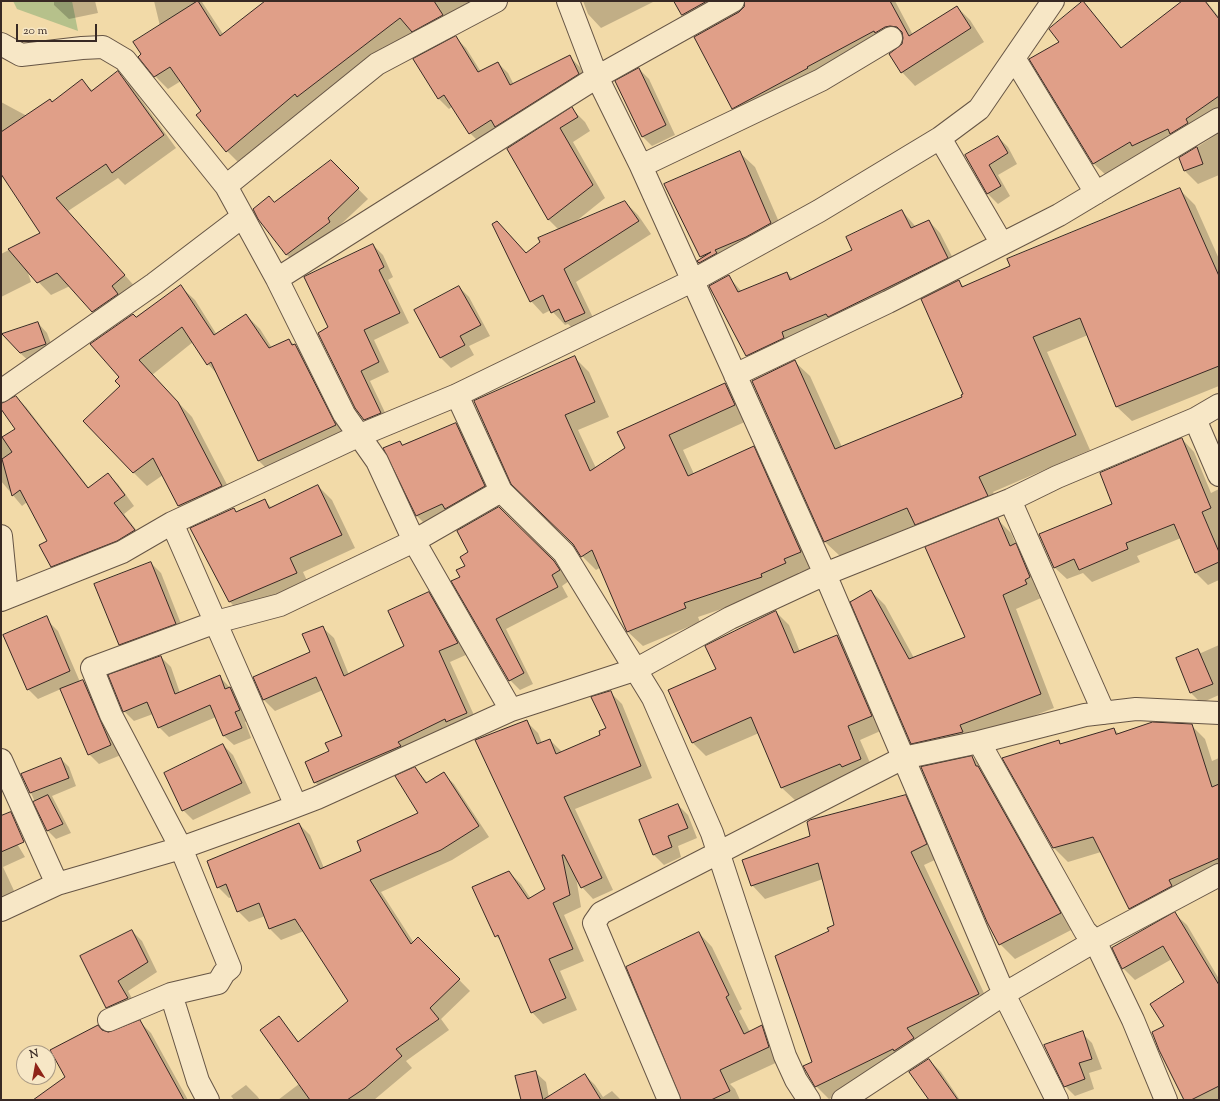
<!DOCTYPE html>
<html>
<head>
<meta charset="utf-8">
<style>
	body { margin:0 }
	#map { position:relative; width:1220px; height:1101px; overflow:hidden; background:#f2daa8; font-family:"Sorts Mill Goudy",serif }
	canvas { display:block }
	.frame { position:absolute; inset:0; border:2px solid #382924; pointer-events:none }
	.north { position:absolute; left:16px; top:1045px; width:40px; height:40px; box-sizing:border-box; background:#f7e7c6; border:1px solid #ab9b85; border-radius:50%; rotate:349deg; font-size:11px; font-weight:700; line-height:16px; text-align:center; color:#382924 }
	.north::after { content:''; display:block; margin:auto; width:14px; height:18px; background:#8f2418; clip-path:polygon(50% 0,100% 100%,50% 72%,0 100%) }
	.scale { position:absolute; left:16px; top:24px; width:81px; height:18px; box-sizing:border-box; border:2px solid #382924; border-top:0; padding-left:5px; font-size:12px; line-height:14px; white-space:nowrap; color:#382924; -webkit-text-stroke:3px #f7e7c6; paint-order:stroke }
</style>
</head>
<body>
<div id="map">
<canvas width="1220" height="1101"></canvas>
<div class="frame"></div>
<div class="north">N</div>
<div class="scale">20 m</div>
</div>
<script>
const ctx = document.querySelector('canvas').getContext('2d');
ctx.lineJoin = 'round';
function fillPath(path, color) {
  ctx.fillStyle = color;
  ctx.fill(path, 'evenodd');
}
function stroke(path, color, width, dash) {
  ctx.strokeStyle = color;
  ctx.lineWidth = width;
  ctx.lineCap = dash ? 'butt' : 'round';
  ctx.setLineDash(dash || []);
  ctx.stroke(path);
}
fillPath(new Path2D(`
	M13 1H72L78 31 17 9Z`), '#b6c18b');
fillPath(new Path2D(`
	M54 1H95L98 13 69 19 54 5Z
	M154 1H205L202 2 223 34 266 1H494L426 44 413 32 240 164 227 151 181 81 168 89 155 76 160 26Z
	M583 1H655L601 28 588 14Z
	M674 1H895L913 35 957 7 970 20 984 42 915 86 902 72 904 39 899 40 747 121 733 108 695 38 744 8 746 2 741 3 696 28 678 10Z
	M1184 1H1206L1219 17V125L1107 176 1094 164 1031 59 1061 43 1083 2 1122 48Z
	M456 38 466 48 481 72 498 63 508 73 514 85 570 57 580 67 588 84 480 143 470 133 453 106 449 109 439 99 415 59Z
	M639 69 649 79 675 135 652 146 642 136Z
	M118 73 131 86 176 148 125 185 118 178 68 211 137 289 105 324 70 286 51 295 27 270 31 282 1 297V254L42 233 1 172V102L27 116 52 103 82 81 93 91Z
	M572 109 585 122 590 131 573 142 605 198 574 223 625 202 638 215 651 234 576 282 597 326 579 334 568 324 565 325 551 310 543 314 531 301 510 235 527 254 559 230 549 220 508 149Z
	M1219 133V175L1198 184 1185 171 1180 158Z
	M998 137 1008 147 1017 164 998 175 1010 196 998 204 988 194 966 156Z
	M740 153 755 167 786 238 714 277 699 263 703 259 701 257Z
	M331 161 368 199 297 265 287 255 259 218 275 203Z
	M1180 190 1195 205 1219 259V386L1132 421 1117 407 1088 335 1047 352 1090 450 993 492 1002 510 931 539 916 525 840 556 825 542 795 362 810 376 842 447 963 398 964 394 958 281 964 287Z
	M902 211 916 227 929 221 940 233 959 270 758 367 746 355 728 276 742 292 787 273 793 279 853 250Z
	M373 245 383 255 393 277 388 280 409 323 374 340 389 372 370 381 390 423 374 430 364 420 330 328Z
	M181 287 195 300 217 335 246 315 260 329 272 348 288 340 295 345 309 359 349 439 272 474 259 461 217 374 208 364 193 342 152 375 192 417 235 500 193 519 179 506 163 475 147 486 133 472 120 377 136 318Z
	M459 287 469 297 490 336 469 346 474 355 451 368 441 358 416 310Z
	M38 323 47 333 55 354 31 363 20 353Z
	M575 358 589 372 609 417 578 430 596 468 725 384 739 398 749 420 683 450 694 474 753 447 768 462 815 566 798 573 800 578 775 591 698 617 700 622 643 646 628 632 601 567 596 570 582 556 574 544 512 483Z
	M16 397 26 407 89 488 108 474 118 484 134 506 124 514 144 540 61 576 51 566 48 541 27 502 22 506 1 481V439L16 429 1 406Z
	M456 424 466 434 494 496 427 526 417 516 385 449 400 442 403 445Z
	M1182 439 1194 452 1211 493 1219 489V580L1208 585 1195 572 1181 538 1137 556 1140 562 1092 582 1083 573 1067 579 1054 567 1113 504Z
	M318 486 332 500 355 548 303 572 310 587 243 615 230 602 233 509 237 513 265 501 272 508Z
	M499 508 564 572 569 581 562 586 568 597 506 629 533 684 520 690 510 680 461 578 469 553Z
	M998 520 1011 533 1017 547 1029 558 1044 591 1038 594 1041 598 1016 609 1054 708 926 757 912 743 871 591 885 605 914 658 967 638Z
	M151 563 161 573 185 634 130 654 120 644Z
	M429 593 440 604 468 654 450 662 478 724 326 794 315 782 330 752 343 736 323 690 275 711 264 700 254 677 311 652 322 627 334 638 349 675 406 646Z
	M776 612 789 625 800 652 837 636 850 649 885 729 860 740 874 772 796 801 782 788 759 733 706 756 693 743 670 690 717 669Z
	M48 621 58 631 80 682 83 681 93 691 121 755 99 764 89 754 61 689 38 699 28 689Z
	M1219 645V695L1201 703 1191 693 1178 659 1198 650 1201 653Z
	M161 657 171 667 180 693 219 676 240 698 250 720 245 722 251 738 234 745 224 736 216 717 169 737 159 727 153 714 134 721 124 711Z
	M610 692 622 704 652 778 575 809 613 890 593 899 582 887 576 877 581 907 564 915 584 961 560 971 577 1010 543 1024 532 1012 502 942 496 936 509 872 521 884 531 899 547 890 526 721 538 733 542 743 550 740 562 752 602 735 607 728Z
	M1191 725 1205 739 1212 761 1219 758V878L1144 922 1130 908 1101 852 1068 862 1054 848 1058 742 1061 744 1114 729 1119 734Z
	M223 745 233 755 251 793 193 820 183 810Z
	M972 757 987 772 1075 928 1015 959 1000 944Z
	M61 759 69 767 76 786 52 796 71 833 56 839 48 831 22 773Z
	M415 768 428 783 443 773 454 784 489 837 452 860 381 892 414 943 418 938 470 991 441 1019 449 1030 406 1061 412 1068 374 1100H278L299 1084 279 1018 299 1042 349 1002 304 931 281 940 270 929 265 916 249 922 238 911 232 897 229 898 218 887 299 824 310 835 324 868 362 851 420 813Z
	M905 796 919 809 939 858 924 865 991 1008 906 1062 829 1099 816 1086 813 1063 830 931 835 925 823 879 765 899 752 885 812 836Z
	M678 805 688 815 697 838 678 846 681 857 664 865 654 855 640 820Z
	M1 817 25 857 3 867 16 895 1 902Z
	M1175 914 1187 925 1219 979V1100H1185L1166 1027 1186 983 1172 959 1135 980 1123 968Z
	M132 931 142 941 157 972 128 991 137 1008 117 1017 107 1007Z
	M699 933 712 947 742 1009 739 1011 750 1032 762 1026 775 1040 782 1060 730 1084 735 1089 740 1100H688Z
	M140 1022 151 1033 188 1100H39L66 1078 103 1032 108 1033Z
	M1082 1033 1092 1043 1102 1069 1089 1073 1094 1089 1075 1096 1065 1086Z
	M929 1060 941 1072 960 1100H930Z
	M536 1073 546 1082 549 1098 585 1075 595 1085 603 1097 612 1091 621 1100H523Z
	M246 1085 257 1096 260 1100H234L231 1096Z`), '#0003');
const building = new Path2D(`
	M198 1 220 36 265 1H434L443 15 412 32 400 18 297 97 295 94 226 152 196 115 201 111 170 67 154 77 138 57 141 54 133 42Z
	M674 1H707L682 15Z
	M745 1H890L909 36 957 6 971 28 901 73 889 54 902 44 903 38 902 32 897 27 890 26 885 27 875 33 874 31 807 67 808 68 732 109 694 37 739 12 744 7Z
	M1083 1 1121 48 1182 1H1205L1219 19V96L1186 119 1188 123 1170 134 1168 129 1132 146 1130 142 1093 164 1029 59 1059 42 1049 29Z
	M456 36 478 72 498 62 510 85 570 55 579 74 495 127 491 120 469 134 444 95 438 99 413 59Z
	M639 68 666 125 642 137 615 81Z
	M118 71 164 135 112 173 106 164 56 198 125 275 112 286 118 294 92 312 57 273 37 283 8 249 40 233 1 174V132L50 99 52 102 82 79 91 91Z
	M572 107 578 117 560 128 593 185 548 220 507 149Z
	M998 136 1008 153 989 165 1001 186 987 194 965 155Z
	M1197 147 1203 164 1184 171 1179 158Z
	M740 151 771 223 746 237 715 250 717 253 699 263 697 261 711 252 700 257 664 184Z
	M331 160 359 188 328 218 330 222 286 255 258 219 253 209 269 196 274 202Z
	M1180 188 1219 276V366L1116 407 1080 318 1033 337 1076 435 979 477 988 496 915 525 907 508 824 542 752 381 795 360 835 449 962 397 961 395 963 394 921 299 959 280 962 287 1010 266 1007 259Z
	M625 201 639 221 564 269 585 313 565 322 559 309 551 313 543 295 530 302 492 224 497 221 526 253 540 242 538 238Z
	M902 210 911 228 929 220 948 258 828 317 826 314 782 332 784 338 746 356 709 286 729 275 738 292 787 272 790 280 852 250 846 237Z
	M373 244 384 267 379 270 400 313 364 330 379 362 361 371 381 413 364 420 355 408 318 333 328 327 304 277Z
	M181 285 214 335 246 314 269 348 289 339 292 345 295 344 336 425 258 461 211 362 207 365 182 327 139 360 178 402 222 486 178 506 153 458 133 473 83 421 120 386 115 381 119 377 90 344 133 314 136 317Z
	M459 286 481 325 460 336 465 345 440 358 414 310Z
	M38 322 46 344 20 353 2 334Z
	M575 356 595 402 565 415 590 471 625 448 617 432 725 383 735 405 669 435 688 476 754 446 801 552 784 559 786 563 761 574 762 577 684 603 686 608 627 632 592 550 581 557 573 544 511 484 474 401Z
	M16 396 88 488 108 473 125 495 114 503 135 530 117 541 51 567 39 545 47 541 20 490 12 496 2 459 12 452 2 437 15 429 1 409V404Z
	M456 423 485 486 445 509 442 504 416 516 383 448 400 441 402 445Z
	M1182 438 1211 508 1202 512 1219 552V562L1195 573 1174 524 1126 543 1128 549 1079 570 1074 559 1054 568 1039 534 1112 504 1100 473Z
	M318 485 342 535 290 558 297 573 229 602 190 528 234 508 236 512 265 499 269 508Z
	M499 507 554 561 560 570 552 575 558 587 496 619 524 673 509 681 451 581 460 577 456 570 465 566 460 557 468 552 457 531Z
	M998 518 1010 546 1016 543 1030 577 1025 580 1027 584 1003 595 1041 694 960 725 963 732 911 744 850 602 871 590 909 659 965 637 925 547Z
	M151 562 176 624 119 645 94 584Z
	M429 592 458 643 439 651 467 713 446 722 445 719 398 742 401 746 314 783 305 762 329 751 325 743 342 736 316 677 263 700 253 677 310 652 302 634 323 626 344 676 404 646 388 611Z
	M776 611 794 653 837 635 872 716 848 726 861 759 842 767 840 764 781 788 751 717 692 743 668 690 716 669 705 646Z
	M47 616 70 671 27 690 3 635Z
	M1198 649 1213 684 1190 693 1176 658Z
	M161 656 175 694 220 675 225 689 230 687 240 710 235 712 242 728 223 736 210 705 158 728 147 702 123 712 108 675Z
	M83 680 111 745 88 755 60 689Z
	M611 691 641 766 564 797 602 878 581 888 564 855H562L570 895 553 903 573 949 549 959 566 998 531 1013 498 935 495 937 472 887 509 871 528 899 545 889 475 740 527 720 537 744 550 739 556 754 600 735 599 731 606 728 591 697Z
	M1153 722 1192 724 1212 787 1219 784V858L1169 880 1172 886 1129 909 1093 837 1053 848 1002 758 1059 740 1060 744 1114 728 1116 734Z
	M223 744 242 783 182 811 164 773Z
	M972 756 976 766H978L1061 913 999 945 987 922 921 767Z
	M61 758 69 778 30 793 21 774Z
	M415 767 426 783 444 772 479 826 441 850 370 880 411 944 418 937 460 979 430 1008 439 1019 396 1049 402 1056 365 1088 347 1100H310L260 1030 279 1016 298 1042 348 1001 295 919 269 929 259 903 237 912 226 884 217 888 207 861 299 823 320 869 361 851 357 841 418 813 395 776Z
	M48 795 63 824 47 831 33 802Z
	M906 795 927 844 911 852 979 994 907 1028 914 1038 894 1051 893 1049 815 1087 803 1066 812 1062 775 956 829 931 827 928 834 925 818 863 751 886 742 860 810 836 807 822 810 820Z
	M678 804 688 828 668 836 672 847 653 855 639 820Z
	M11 812 24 842 1 852V816Z
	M1175 912 1219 985V1086L1191 1100H1184L1159 1050 1152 1032 1164 1026 1150 1004 1184 982 1163 946 1122 969 1112 948Z
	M132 930 148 962 118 981 128 998 106 1008 80 956Z
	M699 932 729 995 726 997 744 1034 762 1025 769 1047 720 1070 730 1091 711 1100H681L626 967Z
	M140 1020 184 1100H33L65 1077 50 1050 98 1025 102 1030 108 1032Z
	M1083 1031 1092 1059 1079 1063 1085 1079 1064 1087 1044 1045Z
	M929 1059 958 1100H929L909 1072Z
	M536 1071 543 1100H521L515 1076Z
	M585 1074 601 1100H543Z`);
fillPath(building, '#e09f88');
stroke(building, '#382924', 1);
const minor = new Path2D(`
	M568 1 597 77 641 166 825 574 1004 994 1057 1100
	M1 44 21 55 82 48 103 47 125 60 226 186 277 279 344 414 377 461 414 541 511 710 637 669 730 618 825 574 1010 500 1057 477 1195 419 1219 405
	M1014 58 1096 193
	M940 138 1002 244
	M641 166 821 80 891 38
	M226 186 377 64 496 1
	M277 279 597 77 733 1
	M735 375 888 302 1059 215 1219 119
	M1 391 154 284 242 217
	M457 395 501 491 564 553 653 698 712 833 785 1056 796 1080 809 1100
	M1195 419 1219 475
	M1010 500 1104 713
	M172 523 296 806
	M1 536 7 597
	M1 600 122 552 172 523 358 436 457 395 692 281 819 211 940 138 979 109 1053 1
	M979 742 1085 931 1095 941 1133 1020 1166 1100
	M1 760 57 884
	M1 910 57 884 181 848 278 813 317 798 511 710
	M171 994 198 1081 208 1100
	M109 1020 171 994 218 983 224 973 230 968 181 848 111 715 92 668 216 622 280 605 414 541 501 491
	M669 1100 594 923 601 913 903 758 979 742 1085 715 1136 709 1219 713
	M843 1100 1004 994 1095 941 1219 875`);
stroke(minor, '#665545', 24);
stroke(minor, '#f7e7c6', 22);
</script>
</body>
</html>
